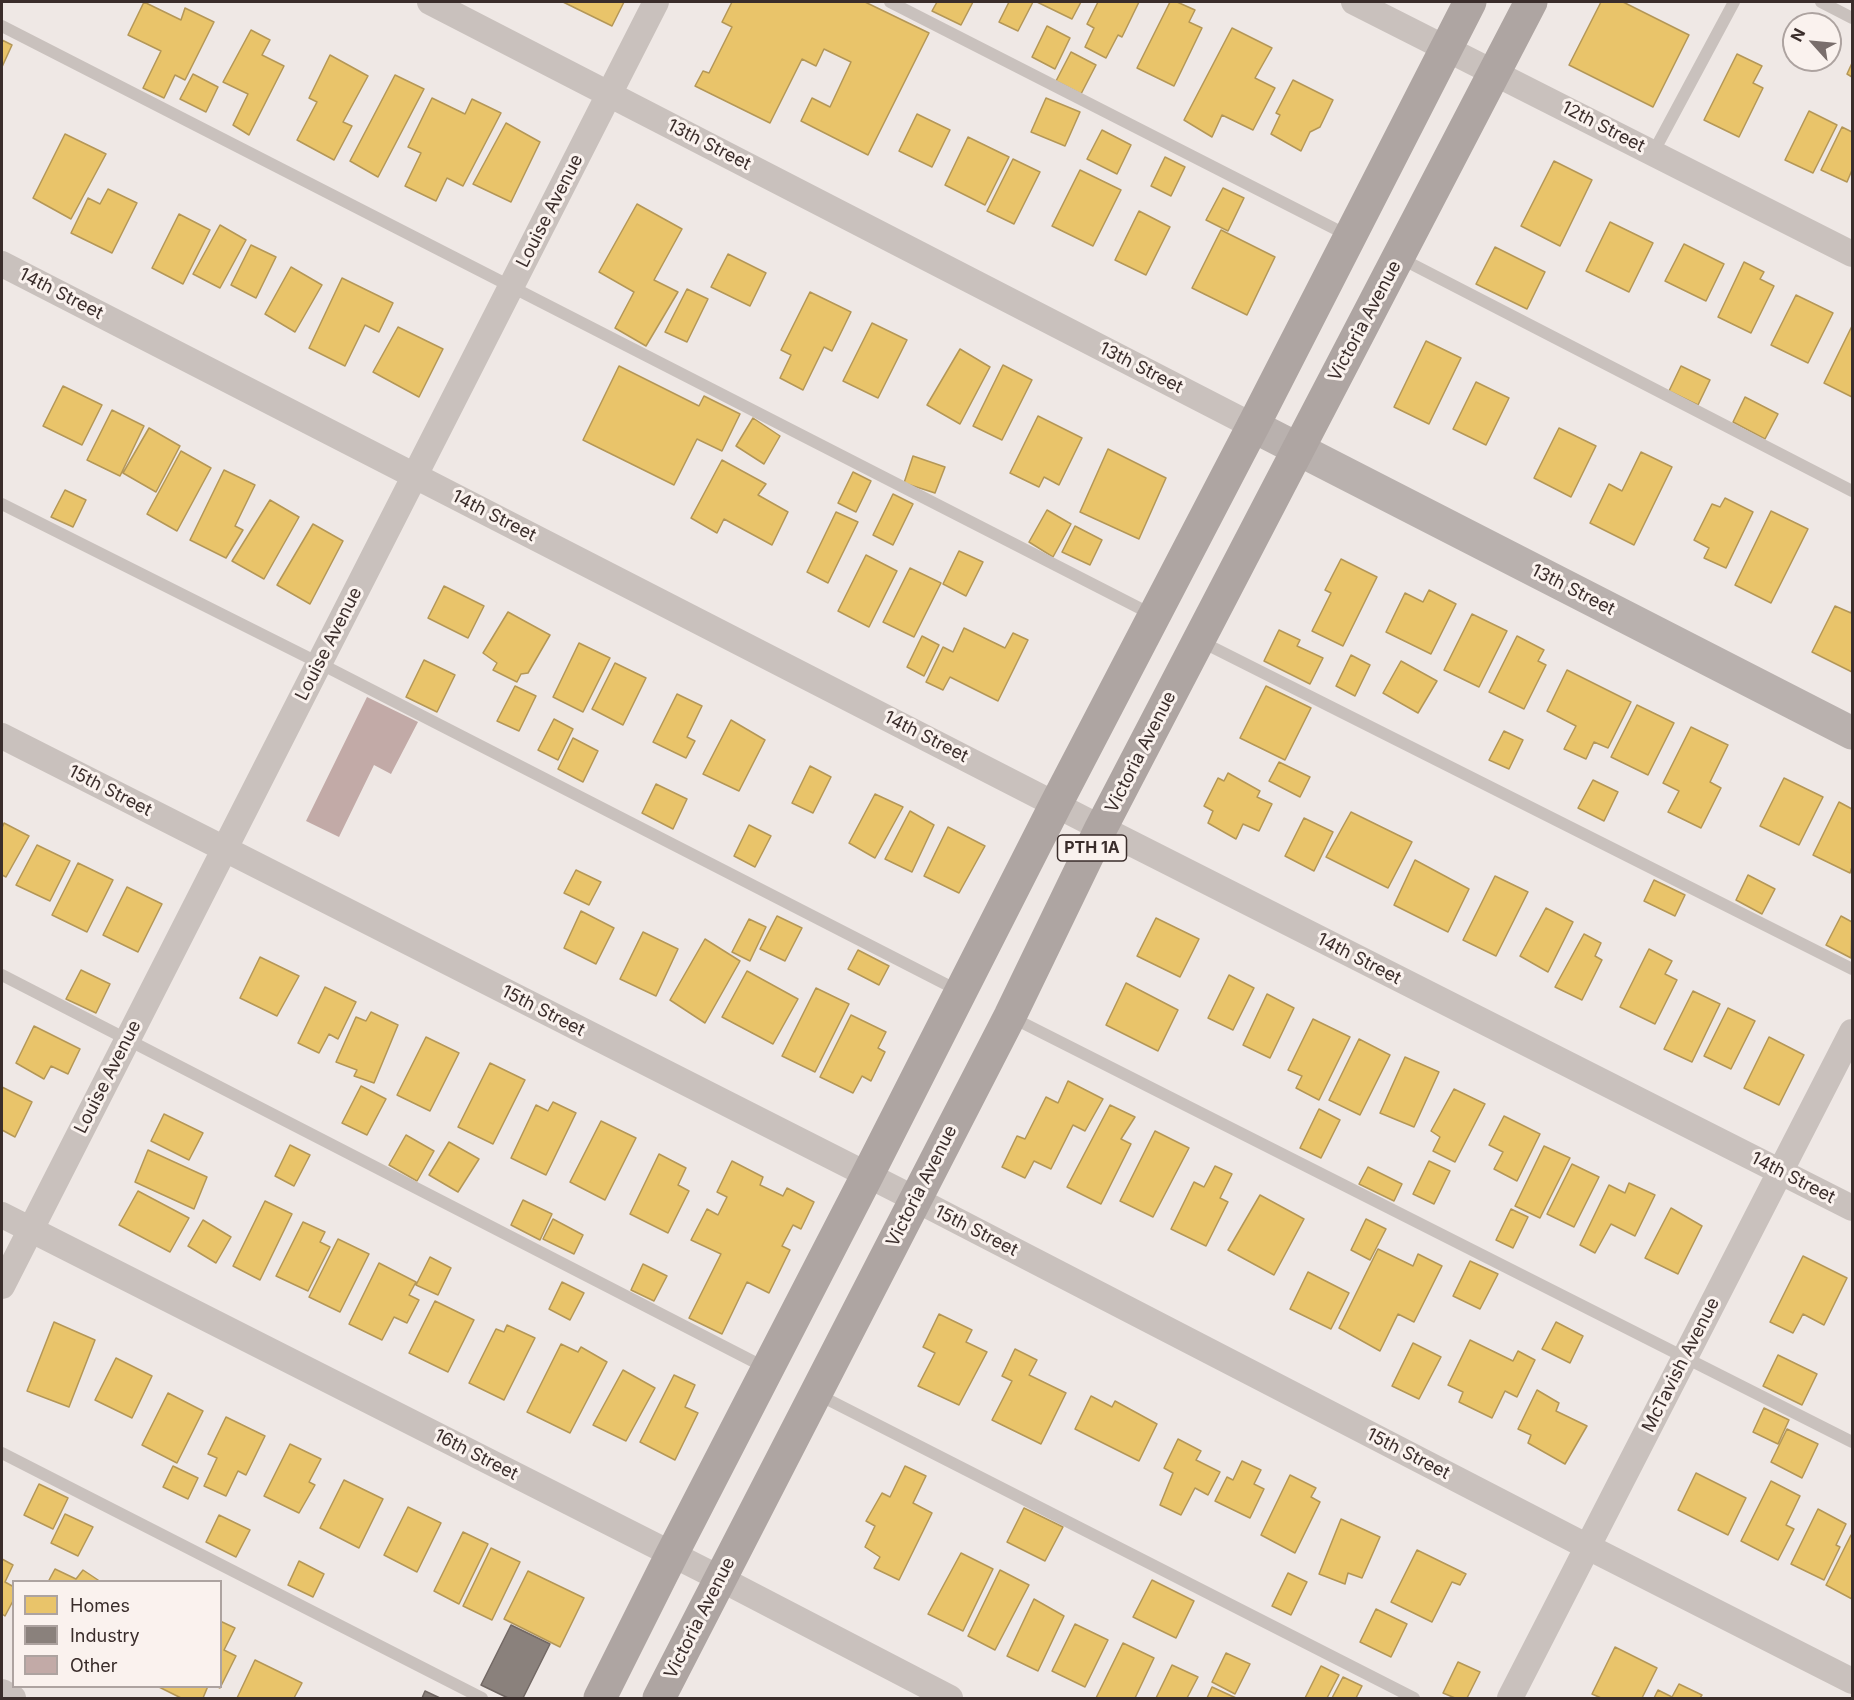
<!DOCTYPE html>
<html>
<head>
<meta charset="utf-8">
<style>
	body { margin:0 }
	#map { position:relative; width:1854px; height:1700px; overflow:hidden; background:#efe8e5; font-family:Inter,sans-serif }
	canvas { display:block }
	.frame { position:absolute; inset:0; border:3px solid #3a2d2b; pointer-events:none }
	.legend { position:absolute; left:12px; top:1580px; width:210px; height:108px; box-sizing:border-box; background:#faf2ee; border:2px solid #ada3a0; margin:0; padding:8px 10px; list-style:none; font-size:18px; color:#3a2d2b }
	.legend li { display:flex; align-items:center; gap:12px; height:30px }
	.legend b { width:30px; border:2px solid #ada3a0 }
	.north { position:absolute; left:1782px; top:12px; width:60px; height:60px; box-sizing:border-box; background:#faf2ee; border:2px solid #ada3a0; border-radius:50%; rotate:297deg; font-size:16px; font-weight:700; line-height:24px; text-align:center; color:#3a2d2b }
	.north::after { content:''; display:block; margin:auto; width:21px; height:27px; background:#796e6c; clip-path:polygon(50% 0,100% 100%,50% 72%,0 100%) }
</style>
</head>
<body>
<div id="map">
<canvas width="1854" height="1700"></canvas>
<div class="frame"></div>
<ul class="legend">
<li><b style="height:16px;background:#e9c46a"></b>Homes</li>
<li><b style="height:16px;background:#8a817c"></b>Industry</li>
<li><b style="height:16px;background:#c2aaa7"></b>Other</li>
</ul>
<div class="north">N</div>
</div>
<script>
const ctx = document.querySelector('canvas').getContext('2d');
ctx.lineJoin = 'round';
function fillPath(path, color) {
  ctx.fillStyle = color;
  ctx.fill(path, 'evenodd');
}
function stroke(path, color, width, dash) {
  ctx.strokeStyle = color;
  ctx.lineWidth = width;
  ctx.lineCap = dash ? 'butt' : 'round';
  ctx.setLineDash(dash || []);
  ctx.stroke(path);
}
function drawText(font, color, halo, rows, align = 'center') {
  ctx.font = font + ' Inter,sans-serif';
  ctx.lineWidth = 6;
  ctx.setLineDash([]);
  ctx.textBaseline = 'middle';
  ctx.strokeStyle = halo;
  ctx.fillStyle = color;
  for (const [text, x, y, turn = 0] of rows) {
    ctx.save();
    ctx.translate(x, y);
    ctx.rotate((+turn || 0) * Math.PI / 180);
    ctx.textAlign = isNaN(turn) ? turn : align;
    if (halo) ctx.strokeText(text, 0, 0);
    ctx.fillText(text, 0, 0);
    ctx.restore();
  }
}
const homes = new Path2D(`
	M144 2 181 20 185 8 214 22 185 80 175 75 164 98 143 88 161 51 128 35Z
	M563 2H624L612 26Z
	M732 2H865L929 33 868 155 801 121 812 98 830 107 851 62 824 49 816 66 802 59 770 123 695 86 703 71 709 73 732 27 722 22Z
	M937 2H973L961 25 932 11Z
	M1009 2H1033L1018 31 999 22Z
	M1037 2H1081L1072 19Z
	M1098 2H1139L1122 37 1118 35 1106 58 1085 47 1094 28 1087 24Z
	M1170 2H1177L1195 10 1189 22 1202 28 1174 86 1137 68Z
	M1601 2H1623L1689 35 1653 107 1569 65Z
	M1047 26 1070 38 1055 69 1032 57Z
	M1232 28 1272 48 1255 78 1275 88 1253 130 1222 115 1212 137 1184 120Z
	M251 30 270 40 262 55 284 66 249 135 233 125 248 94 223 82Z
	M2 40 12 45 2 67Z
	M1071 52 1096 65 1081 94 1056 81Z
	M1737 54 1762 66 1753 83 1763 88 1739 137 1704 120Z
	M330 55 368 76 343 122 352 126 334 160 297 140 317 102 309 98Z
	M1852 63V77L1847 74Z
	M193 74 218 87 206 112 180 99Z
	M395 75 424 89 378 177 350 161Z
	M1293 80 1333 100 1320 127 1310 132 1301 151 1271 134 1280 115 1276 113Z
	M432 98 465 114 472 99 501 113 463 186 447 178 436 201 405 186 421 153 408 147Z
	M1046 98 1080 112 1065 146 1031 132Z
	M1809 111 1837 125 1813 173 1785 160Z
	M917 114 950 130 932 167 899 151Z
	M506 123 540 142 511 202 473 184Z
	M1842 127 1852 132V170L1847 182 1821 170Z
	M1102 130 1131 145 1117 174 1087 159Z
	M65 134 106 154 71 219 33 198Z
	M968 137 1009 157 985 205 945 185Z
	M1165 157 1185 167 1171 196 1151 186Z
	M1013 159 1040 172 1014 224 987 211Z
	M1554 161 1592 180 1560 246 1521 226Z
	M1080 170 1121 190 1093 246 1052 226Z
	M1223 188 1244 198 1228 231 1206 220Z
	M108 189 137 203 112 253 71 233 88 198 100 204Z
	M637 204 682 229 654 280 678 292 646 346 615 328 634 292 599 272Z
	M1139 211 1170 227 1146 275 1115 260Z
	M179 214 210 230 183 284 152 268Z
	M1610 222 1653 243 1629 292 1586 271Z
	M220 225 246 240 220 288 193 274Z
	M1221 230 1275 257 1247 315 1192 288Z
	M1684 244 1724 264 1706 301 1665 281Z
	M251 245 276 257 256 298 231 285Z
	M1495 247 1545 272 1527 309 1476 284Z
	M728 254 766 273 750 306 711 287Z
	M1744 262 1764 272 1760 279 1774 286 1751 333 1718 317Z
	M291 267 322 285 295 332 265 314Z
	M342 278 393 303 379 332 365 325 345 366 309 348Z
	M687 289 708 299 687 342 665 332Z
	M810 292 851 312 832 351 824 347 803 390 780 378 791 355 781 350Z
	M1796 295 1833 313 1808 363 1771 345Z
	M872 323 907 340 878 398 843 381Z
	M1852 326V397L1824 383Z
	M398 327 443 349 419 397 373 372Z
	M1426 341 1461 358 1429 424 1394 407Z
	M960 349 990 367 960 424 927 405Z
	M1003 365 1032 380 1002 440 973 426Z
	M619 366 699 406 704 396 740 414 722 451 697 439 674 485 583 440Z
	M1681 366 1710 380 1698 405 1669 391Z
	M1476 382 1509 398 1486 445 1453 429Z
	M63 386 102 405 82 445 43 426Z
	M1745 397 1778 414 1765 439 1733 422Z
	M112 410 144 426 120 476 87 460Z
	M1038 416 1082 438 1059 485 1044 477 1039 487 1010 473Z
	M753 418 780 436 764 464 736 446Z
	M149 428 180 446 156 492 123 473Z
	M1559 428 1596 446 1571 497 1534 478Z
	M1108 449 1166 478 1139 539 1080 512Z
	M181 451 211 468 177 531 147 514Z
	M1641 452 1672 467 1634 545 1590 523 1609 484 1622 491Z
	M913 456 945 467 935 493 904 483Z
	M722 460 766 484 758 495 788 512 772 545 724 519 717 533 691 518Z
	M224 470 255 485 235 526 243 530 226 558 190 540Z
	M853 472 871 481 856 512 838 503Z
	M65 490 86 500 73 527 51 517Z
	M893 494 913 504 893 545 873 535Z
	M1725 498 1753 512 1726 568 1704 558 1709 548 1694 540 1712 504 1720 507Z
	M270 500 299 517 264 579 232 561Z
	M1047 510 1071 524 1053 557 1029 542Z
	M1771 511 1808 529 1771 603 1735 585Z
	M836 512 858 522 828 583 807 572Z
	M313 524 343 541 310 604 277 585Z
	M1075 526 1102 540 1090 565 1062 552Z
	M959 551 983 562 966 596 943 584Z
	M866 555 897 571 869 627 838 611Z
	M1341 559 1377 577 1343 646 1312 631 1331 593 1325 590Z
	M910 568 941 583 914 637 883 622Z
	M444 586 484 606 468 638 428 618Z
	M1429 590 1456 604 1431 654 1386 632 1405 593 1423 602Z
	M1835 606 1851 613 1852 609V672L1812 652Z
	M508 612 550 635 528 673 521 674 517 682 493 670 497 663 483 653Z
	M1472 614 1507 631 1479 687 1444 670Z
	M964 628 1005 648 1013 633 1028 640 998 701 950 677 943 690 926 682 943 647 953 652Z
	M1279 630 1300 640 1297 646 1323 658 1310 684 1264 661Z
	M922 636 939 645 924 676 907 667Z
	M1517 636 1544 650 1538 661 1546 665 1524 709 1489 692Z
	M579 643 610 658 583 712 553 697Z
	M1351 655 1370 665 1355 696 1336 686Z
	M424 660 455 675 437 712 406 697Z
	M1401 661 1437 681 1418 713 1383 693Z
	M615 663 646 678 623 725 592 709Z
	M1567 670 1631 702 1608 748 1594 742 1586 759 1564 749 1576 726 1547 711Z
	M515 686 536 696 519 731 497 721Z
	M1266 686 1311 708 1285 760 1240 738Z
	M677 694 702 706 687 737 695 741 686 758 653 742Z
	M1637 705 1674 723 1648 775 1611 757Z
	M554 719 573 729 558 760 538 750Z
	M731 720 765 740 739 791 703 774Z
	M1691 727 1728 745 1710 782 1721 788 1701 828 1668 812 1679 791 1663 783Z
	M1504 731 1523 740 1509 769 1489 760Z
	M573 738 598 751 583 782 558 769Z
	M1279 762 1310 777 1300 797 1269 781Z
	M810 766 831 777 813 813 792 803Z
	M1228 773 1260 791 1257 797 1272 804 1259 831 1243 824 1236 839 1208 823 1213 811 1204 806 1218 778 1224 781Z
	M1784 778 1823 797 1799 845 1760 826Z
	M1593 780 1618 792 1604 821 1578 808Z
	M656 784 687 799 673 829 642 813Z
	M875 794 903 807 875 858 849 843Z
	M1839 802 1852 809V867L1850 873 1813 855Z
	M910 811 934 825 912 872 885 859Z
	M1351 812 1412 842 1388 888 1326 857Z
	M1304 818 1333 832 1314 871 1285 856Z
	M4 823 29 836 6 877 2 875V828Z
	M749 825 771 836 755 867 734 856Z
	M948 827 985 846 959 893 924 876Z
	M37 845 70 861 50 901 16 885Z
	M1415 860 1469 889 1448 932 1394 905Z
	M78 863 113 880 87 932 52 915Z
	M576 870 601 882 589 905 564 893Z
	M1748 875 1775 889 1762 914 1736 900Z
	M1495 876 1528 892 1496 956 1463 940Z
	M1654 880 1685 895 1675 916 1644 901Z
	M127 887 162 904 138 952 103 935Z
	M1546 908 1573 922 1548 972 1520 956Z
	M581 911 614 928 596 964 564 948Z
	M777 916 802 928 785 961 760 949Z
	M1841 916 1852 922 1851 958 1826 945Z
	M1156 918 1199 939 1180 977 1137 956Z
	M749 919 766 927 750 961 732 952Z
	M643 932 678 949 656 996 620 979Z
	M1584 934 1601 943 1595 956 1602 960 1582 1000 1555 987Z
	M705 939 740 961 705 1023 670 1000Z
	M1649 949 1672 961 1665 974 1677 980 1655 1024 1620 1007Z
	M858 950 889 966 879 985 848 969Z
	M260 957 299 976 277 1016 240 998Z
	M81 970 110 984 96 1013 66 999Z
	M747 971 798 999 773 1044 722 1017Z
	M1229 975 1254 988 1233 1030 1208 1018Z
	M1126 983 1178 1010 1158 1051 1106 1025Z
	M325 987 356 1002 338 1039 329 1034 319 1053 298 1043Z
	M816 988 849 1004 815 1072 782 1056Z
	M1693 991 1720 1004 1692 1062 1664 1049Z
	M1267 994 1294 1008 1270 1058 1243 1045Z
	M1728 1008 1755 1021 1731 1069 1704 1056Z
	M371 1012 398 1025 374 1083 354 1076 357 1070 336 1062 356 1017 366 1021Z
	M851 1015 886 1032 878 1048 885 1052 871 1081 862 1076 853 1093 820 1077Z
	M1313 1019 1350 1037 1319 1100 1296 1088 1302 1076 1288 1070Z
	M34 1026 80 1049 68 1074 51 1066 44 1079 16 1063Z
	M426 1037 459 1053 430 1111 397 1095Z
	M1769 1037 1804 1055 1779 1105 1744 1088Z
	M1359 1039 1390 1055 1360 1115 1329 1100Z
	M1405 1057 1439 1072 1414 1127 1380 1113Z
	M490 1063 525 1080 493 1144 458 1127Z
	M1068 1081 1103 1099 1085 1131 1073 1125 1051 1169 1034 1161 1025 1178 1002 1167 1017 1136 1025 1139 1046 1097 1058 1103Z
	M361 1086 386 1099 367 1135 342 1123Z
	M2 1087 32 1102 15 1137 2 1130Z
	M1454 1089 1485 1104 1455 1162 1433 1151 1440 1137 1431 1131Z
	M553 1102 576 1113 546 1175 511 1158 536 1105 548 1111Z
	M1110 1105 1135 1117 1121 1139 1131 1144 1101 1204 1067 1187Z
	M1319 1109 1340 1120 1321 1158 1300 1148Z
	M164 1114 203 1133 189 1160 151 1141Z
	M1504 1116 1540 1134 1517 1181 1494 1169 1503 1152 1489 1145Z
	M601 1121 636 1138 605 1200 570 1182Z
	M1155 1131 1189 1148 1153 1217 1120 1201Z
	M406 1135 434 1151 417 1181 389 1165Z
	M449 1142 479 1159 458 1192 429 1175Z
	M290 1145 310 1155 294 1186 275 1176Z
	M1544 1146 1570 1158 1540 1218 1515 1206Z
	M148 1150 207 1177 194 1209 135 1182Z
	M659 1154 686 1168 678 1185 689 1191 668 1233 630 1214Z
	M732 1161 763 1177 760 1185 783 1196 787 1188 814 1202 801 1229 793 1225 782 1246 790 1250 769 1293 747 1282 722 1334 689 1318 721 1254 691 1240 707 1209 718 1215 727 1197 717 1192Z
	M1429 1161 1450 1171 1434 1204 1413 1194Z
	M1572 1164 1599 1177 1574 1227 1547 1214Z
	M1215 1166 1232 1174 1220 1198 1228 1202 1206 1246 1171 1229 1194 1182 1204 1187Z
	M1368 1167 1402 1184 1394 1201 1359 1184Z
	M1629 1183 1655 1195 1635 1236 1611 1224 1595 1253 1580 1245 1609 1185 1625 1193Z
	M138 1191 189 1218 170 1252 119 1225Z
	M1260 1195 1304 1219 1274 1275 1228 1250Z
	M523 1200 552 1214 540 1240 511 1225Z
	M265 1201 292 1214 260 1280 233 1266Z
	M1671 1208 1702 1226 1678 1274 1645 1258Z
	M1511 1209 1528 1217 1513 1248 1496 1240Z
	M553 1219 583 1235 574 1254 543 1239Z
	M1366 1219 1386 1229 1370 1260 1351 1250Z
	M203 1220 231 1237 216 1263 188 1246Z
	M303 1222 325 1232 320 1242 330 1247 308 1291 276 1276Z
	M338 1239 369 1254 340 1312 309 1297Z
	M1378 1249 1413 1266 1418 1254 1442 1266 1414 1322 1398 1314 1380 1351 1339 1328Z
	M1803 1256 1847 1278 1824 1325 1803 1314 1793 1333 1770 1322Z
	M430 1257 451 1268 438 1295 416 1285Z
	M1470 1261 1498 1274 1480 1309 1453 1296Z
	M379 1263 416 1282 409 1295 419 1300 407 1323 394 1317 382 1340 349 1324Z
	M643 1264 667 1276 654 1301 631 1290Z
	M1308 1272 1349 1293 1331 1329 1290 1309Z
	M562 1282 584 1293 570 1320 549 1309Z
	M435 1301 474 1320 448 1372 409 1353Z
	M939 1314 972 1330 966 1342 987 1352 959 1405 918 1386 935 1353 923 1347Z
	M54 1322 95 1340 69 1407 27 1391Z
	M1556 1322 1583 1336 1570 1363 1542 1349Z
	M507 1325 535 1338 504 1400 469 1383 496 1329 504 1332Z
	M1470 1340 1513 1361 1518 1351 1535 1360 1517 1397 1505 1391 1492 1418 1459 1402 1463 1392 1448 1385Z
	M1413 1343 1441 1357 1419 1399 1392 1386Z
	M561 1344 578 1352 581 1347 607 1362 570 1433 527 1412Z
	M1015 1349 1037 1360 1029 1375 1066 1393 1041 1444 992 1420 1012 1381 1002 1376Z
	M1778 1355 1817 1374 1802 1405 1763 1386Z
	M116 1358 152 1376 132 1418 95 1400Z
	M623 1370 655 1388 626 1441 593 1425Z
	M674 1375 695 1385 685 1407 698 1413 675 1460 640 1442Z
	M1537 1390 1559 1403 1556 1411 1587 1426 1565 1464 1528 1443 1531 1435 1518 1429Z
	M168 1393 203 1411 177 1463 142 1445Z
	M1091 1396 1112 1407 1115 1401 1157 1424 1139 1461 1075 1429Z
	M1764 1408 1789 1420 1778 1444 1753 1432Z
	M226 1417 265 1436 246 1475 238 1471 226 1496 204 1486 217 1458 208 1454Z
	M1787 1429 1818 1444 1802 1478 1771 1462Z
	M1178 1439 1201 1451 1196 1460 1220 1472 1208 1495 1195 1488 1181 1515 1160 1505 1173 1473 1164 1468Z
	M290 1444 321 1459 309 1482 315 1485 299 1513 264 1496Z
	M1242 1461 1261 1470 1254 1484 1264 1489 1250 1518 1215 1501 1227 1477 1233 1480Z
	M173 1466 198 1478 188 1499 163 1487Z
	M905 1466 926 1476 913 1503 932 1513 899 1580 874 1568 880 1557 865 1547 875 1526 866 1521 882 1493 890 1497Z
	M1696 1473 1746 1498 1728 1535 1678 1510Z
	M1290 1475 1316 1488 1311 1497 1320 1502 1295 1553 1261 1535Z
	M344 1480 383 1499 359 1548 320 1528Z
	M1771 1481 1800 1496 1786 1525 1794 1529 1778 1560 1741 1541Z
	M39 1484 68 1498 53 1529 24 1515Z
	M408 1507 441 1523 417 1572 384 1555Z
	M1024 1508 1063 1527 1045 1561 1007 1542Z
	M1818 1509 1846 1524 1836 1545 1840 1547 1824 1580 1791 1564Z
	M65 1514 93 1527 78 1556 51 1543Z
	M219 1515 250 1530 236 1557 206 1542Z
	M1341 1519 1380 1537 1362 1578 1348 1573 1345 1584 1319 1574Z
	M463 1532 488 1544 459 1604 434 1591Z
	M1851 1535 1852 1536V1599L1826 1585Z
	M491 1548 520 1562 492 1620 463 1606Z
	M1417 1550 1466 1574 1460 1585 1452 1582 1432 1622 1391 1602Z
	M961 1553 993 1569 963 1631 928 1614Z
	M2 1559 13 1565 5 1582 14 1587V1599L5 1616 2 1614Z
	M299 1561 324 1574 313 1597 288 1585Z
	M55 1569 76 1579 83 1570 101 1582H48Z
	M1000 1570 1029 1585 995 1650 968 1636Z
	M528 1571 584 1598 560 1647 504 1619Z
	M1288 1573 1307 1582 1291 1615 1272 1606Z
	M1152 1580 1194 1601 1176 1638 1133 1617Z
	M1034 1599 1064 1616 1038 1671 1007 1656Z
	M1376 1609 1407 1624 1391 1657 1360 1642Z
	M220 1621 235 1628 224 1650 236 1656 220 1688 216 1686H220Z
	M1075 1624 1108 1640 1085 1687 1052 1671Z
	M1123 1643 1154 1658 1135 1698H1096Z
	M1615 1647 1657 1668 1642 1698H1601L1592 1694Z
	M1226 1653 1250 1664 1235 1694 1212 1682Z
	M255 1660 302 1683 294 1698H237Z
	M1458 1662 1480 1672 1467 1698H1455L1443 1693Z
	M1172 1665 1198 1677 1187 1698H1156Z
	M1321 1666 1339 1675 1327 1698H1305Z
	M1343 1677 1362 1686 1356 1698H1332Z
	M1679 1684 1702 1695 1700 1698H1654L1658 1690 1672 1697Z
	M157 1686H208L203 1698H181Z
	M1212 1687 1236 1698H1207Z`);
fillPath(homes, '#e9c46a');
stroke(homes, '#b49757', 1.5);
const industry = new Path2D(`
	M511 1625 550 1644 523 1698H508L481 1685Z
	M425 1691 440 1698H422Z`);
fillPath(industry, '#8a817c');
stroke(industry, '#726864', 1.5);
fillPath(new Path2D(`
	M367 697 418 722 391 774 374 765 339 837 306 821Z`), '#c2aaa7');
stroke(new Path2D(`
	M890 2 1349 236
	M1821 2 1852 18
	M2 26 1153 615
	M1653 153 1734 2
	M1400 258 1852 491
	M2 504 319 663 959 991
	M1200 641 1852 969
	M2 975 766 1368
	M1011 1017 1852 1442
	M817 1394 1414 1698
	M2 1453 482 1698`), '#c9c1bd', 12);
stroke(new Path2D(`
	M430 2 1253 426
	M1354 2 1852 254
	M2 264 1101 828 1852 1208
	M2 736 915 1199 1588 1547 1852 1681
	M2 1215 721 1579 950 1698
	M2 1286 656 2
	M2 1692 13 1698
	M1510 1698 1852 1032`), '#c9c1bd', 26);
stroke(new Path2D(`
	M1253 426 1852 733`), '#b9b1ae', 33);
stroke(new Path2D(`
	M600 1698 672 1554 867 1176 1056 804 1253 426 1470 2
	M659 1698 1010 1016 1101 828 1531 2`), '#aea5a2', 33);
for (const [x, y, w] of [
	[1092,848,69]
]) {
  const box = new Path2D();
  box.roundRect(x - w / 2, y - 13, w, 26, 4.5);
  ctx.fillStyle = '#faf2ee';
  ctx.fill(box);
  stroke(box, '#3a2d2b', 1.5);
}
drawText('bold 16px', '#3a2d2b', null, [
	["PTH 1A",1092,848]
]);
drawText('18px', '#3a2d2b', '#faf2ee', [
	["12th Street",1603,127,27],
	["13th Street",709,145,27],
	["Louise Avenue",550,211,-63],
	["14th Street",61,294,27],
	["Victoria Avenue",1365,321,-62],
	["13th Street",1141,368,27],
	["14th Street",494,516,27],
	["13th Street",1573,590,27],
	["Louise Avenue",329,644,-63],
	["14th Street",926,737,27],
	["Victoria Avenue",1141,752,-63],
	["15th Street",110,791,27],
	["14th Street",1359,959,27],
	["15th Street",543,1011,27],
	["Louise Avenue",108,1077,-63],
	["14th Street",1793,1178,27],
	["Victoria Avenue",922,1186,-63],
	["15th Street",976,1231,27],
	["McTavish Avenue",1681,1365,-63],
	["15th Street",1408,1454,27],
	["16th Street",476,1455,27],
	["Victoria Avenue",700,1618,-63]
]);
</script>
</body>
</html>
